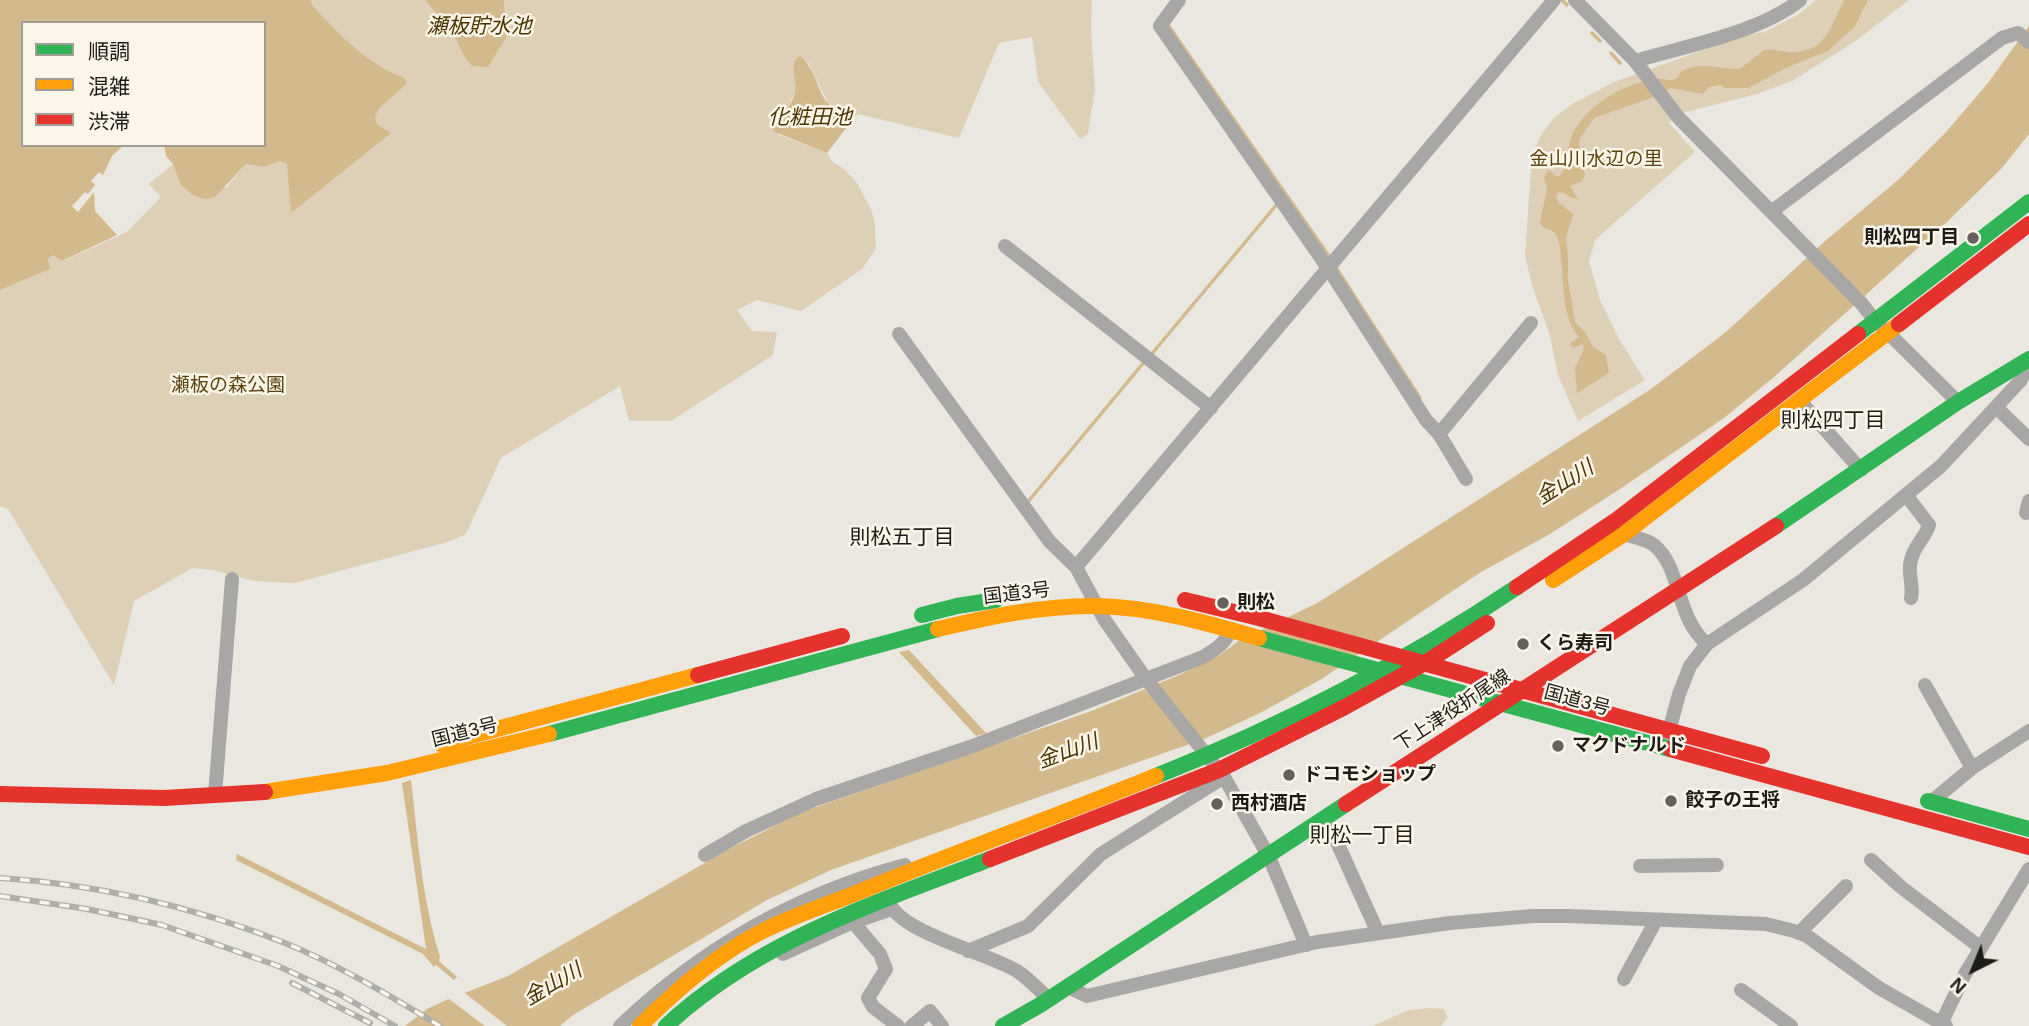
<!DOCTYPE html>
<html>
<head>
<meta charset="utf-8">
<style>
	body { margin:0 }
	#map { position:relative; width:2029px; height:1026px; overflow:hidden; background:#eae7e1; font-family:Arial,"Noto Sans JP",sans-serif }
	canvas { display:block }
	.legend { position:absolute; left:21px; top:21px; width:245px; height:126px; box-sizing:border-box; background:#fbf5ea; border:2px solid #a29e96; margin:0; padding:9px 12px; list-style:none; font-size:21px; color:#1d1b17 }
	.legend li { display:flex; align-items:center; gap:14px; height:35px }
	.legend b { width:35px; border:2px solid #a29e96 }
	.north { position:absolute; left:1938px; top:935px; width:70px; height:70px; -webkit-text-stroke:5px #fbf5ea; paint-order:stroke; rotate:223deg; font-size:19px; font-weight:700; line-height:28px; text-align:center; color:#1d1b17 }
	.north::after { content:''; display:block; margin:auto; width:24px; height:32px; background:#1d1b17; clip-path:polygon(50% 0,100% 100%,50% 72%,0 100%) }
</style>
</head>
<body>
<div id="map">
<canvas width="2029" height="1026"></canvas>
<ul class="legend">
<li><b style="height:9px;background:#30b455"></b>順調</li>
<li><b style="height:9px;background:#ff9f0a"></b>混雑</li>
<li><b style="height:9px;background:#e5322d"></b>渋滞</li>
</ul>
<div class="north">N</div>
</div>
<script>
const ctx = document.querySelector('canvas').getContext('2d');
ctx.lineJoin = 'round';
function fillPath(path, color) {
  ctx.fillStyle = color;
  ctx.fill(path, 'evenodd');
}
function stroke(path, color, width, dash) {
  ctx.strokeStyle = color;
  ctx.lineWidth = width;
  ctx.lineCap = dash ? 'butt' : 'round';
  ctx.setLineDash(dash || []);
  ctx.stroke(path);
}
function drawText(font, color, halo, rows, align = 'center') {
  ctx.font = font + ' Arial,"Noto Sans JP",sans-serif';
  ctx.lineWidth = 5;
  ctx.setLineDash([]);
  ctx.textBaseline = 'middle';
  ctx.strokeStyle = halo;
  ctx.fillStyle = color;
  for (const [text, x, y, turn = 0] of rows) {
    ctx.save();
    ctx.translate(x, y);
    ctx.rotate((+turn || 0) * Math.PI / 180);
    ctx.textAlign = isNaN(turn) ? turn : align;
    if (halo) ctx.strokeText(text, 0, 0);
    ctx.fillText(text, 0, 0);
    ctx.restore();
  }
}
fillPath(new Path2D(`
	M310 0H425L452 32 464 56 506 38 504 0H1092L1091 28 1095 89 1088 134 1080 139 1038 82 1032 37 999 43 959 138 857 114 840 113 829 105 808 62C796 88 793 103 774 126L779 135 827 153 832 161 844 169 857 183 871 209 875 225 876 249 862 269 801 311 757 300 737 310 752 331 777 332 773 355 671 421H629L620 386 501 458 466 534 451 541 295 583 254 581 212 570 193 568 134 601 114 685 8 509 0 506V290L49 269 48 259 53 255 63 261 127 232 161 197 149 184 173 164 226 188 246 164 264 167 280 161 288 164 291 213 387 130 377 124 375 116 380 108 407 83 405 78C369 64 338 34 312 6Z
	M1816 0H1909L1854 42 1792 81 1757 94 1678 114 1669 123 1695 152 1595 240 1589 261 1600 300 1619 339 1645 380 1578 421 1558 375 1550 336 1532 285 1525 255 1532 155 1542 133 1555 117 1574 103 1614 82 1737 38 1767 31 1799 14Z
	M1427 1008 1444 1009 1448 1017 1441 1026H1373L1406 1011Z`), '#ddd0b6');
fillPath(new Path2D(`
	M0 0H310L313 6C338 34 368 64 405 78L407 83 380 108 375 116 377 124 391 133 291 213 287 164 280 161 264 167 246 164 215 197 204 199 193 195 181 185 173 164 166 156 164 145H264V23H23V145H124L112 156 103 175 99 172 91 181 95 185 88 194 85 192 72 206 78 212 94 192 95 211 117 235 62 261 53 255 48 259 50 269 0 290Z
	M425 0H504L506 38 488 67 472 66 464 56 452 32Z
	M1844 0H1868L1855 26 1828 51 1788 67 1748 88H1725L1721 85 1709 87 1703 94 1671 88 1648 99 1594 118 1579 140 1580 159 1585 175 1582 181 1570 186 1578 199C1570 199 1567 193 1559 192L1556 197 1559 203 1573 214 1566 238 1568 255V280L1575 322 1585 332 1593 347 1606 355 1609 373 1577 393 1575 368 1584 349 1583 344 1573 348 1570 343 1579 337C1555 312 1568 239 1553 231 1550 229 1546 229 1543 227L1540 223 1547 188 1544 178 1549 170 1556 176H1560C1570 161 1566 141 1577 126 1594 101 1625 84 1654 79 1661 77 1668 82 1675 79 1682 75 1676 75 1682 71 1699 61 1721 69 1740 69L1764 50C1772 49 1779 51 1787 52 1826 54 1829 29 1844 0Z
	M2029 26V134L2001 169 1947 222 1774 377 1724 418 1623 487 1550 534 1481 572 1320 680 1260 713 1204 739 831 870 767 900 573 1015 560 1026H405L427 1009 444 1001 508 976 729 849 802 812 1094 710 1179 675 1220 655 1237 642 1319 602 1651 389 1726 332 1825 241 1898 180 1946 132 1988 83Z
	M800 56C826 78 811 111 857 114L827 153 772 131C777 116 792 108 795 92 798 79 787 64 800 56Z
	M909 650 986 733 976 736 899 652Z
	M411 780C418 840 422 899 440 957L439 961 457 977 454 980 436 965 434 967 423 954 236 860 237 854 426 949 402 783Z`), '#d2ba8c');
fillPath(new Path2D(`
	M461 990 507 1026H485L445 996Z`), '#eae7e1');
stroke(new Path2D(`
	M1562 0 1567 5
	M1168 25 1331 259
	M1592 33 1600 41
	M1611 53 1620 63
	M1335 266 1420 398
	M1150 356 1278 203
	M1027 503 1145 361`), '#d2ba8c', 3.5);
stroke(new Path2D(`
	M1179 0 1160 26 1328 268 1426 420 1439 434 1466 479
	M1575 0 1635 61 1678 117 1861 303 1874 319 1958 402
	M1635 61C1685 46 1759 33 1800 0
	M1771 212 2002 38 2018 33 2029 42
	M1005 246 1211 408
	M899 334 1050 542 1076 567 1104 619 1146 679 1224 777 1269 857 1306 945
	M1799 400 1861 470
	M1997 408 2029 439
	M1439 434 1531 323
	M1906 495 1929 525C1925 538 1914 546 1911 560 1907 573 1914 585 1911 598
	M2026 513 2029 501
	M1624 534C1633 537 1647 539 1654 545 1682 568 1675 617 1707 644
	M1076 567 1554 0
	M1925 685 1972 768
	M1668 735 1679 694 1690 666 1707 644 1803 580 1941 466 2021 380 2029 361
	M215 795 232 579
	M1931 802 1972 768 2029 731
	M1326 818 1378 933
	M705 855 746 831 816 799 970 747 1203 657C1216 649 1226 643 1231 629
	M1871 860 1901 887 1981 948
	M1640 866 1717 865
	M889 903C903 934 988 953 1017 971 1028 978 1039 990 1049 999
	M853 922 880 954 886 969 868 998 873 1007 898 1026
	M1799 933 1846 886
	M968 951 1028 926 1101 854 1224 777
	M783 954 853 922 892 909
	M1624 979 1653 926
	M1068 987 1087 996 1317 942 1450 923 1533 916H1570L1766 924 1794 931 1807 936 1879 988 1946 1026
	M1741 990 1791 1026
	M620 1026C702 948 796 894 905 865
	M912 1026 930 1011 942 1026
	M1940 1026 1965 974 2029 869`), '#a9a7a5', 14);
stroke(new Path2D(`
	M1858 334 2029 202
	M1776 526 1958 402 2029 359
	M922 615 957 606 996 600
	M1259 638 1670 749
	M549 734 938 629
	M1156 776C1282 726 1404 663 1517 587
	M1928 801 2029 829
	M666 1026C759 940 874 904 990 859
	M1003 1026 1040 1005 1346 804`), '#30b455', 16);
stroke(new Path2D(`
	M1553 580 1624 534 1899 324
	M938 629C989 617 1044 605 1097 606 1152 607 1207 623 1259 638
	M441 744 698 675
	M265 792 387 773 549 734
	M640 1026C676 990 716 955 761 932 792 916 827 905 859 892 958 851 1058 816 1156 776`), '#ff9f0a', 16);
stroke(new Path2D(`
	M1899 324 2029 224
	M1517 587 1615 521 1858 334
	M1185 600 1259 618 1762 756
	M698 675 842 636
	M1670 749 2029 847
	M0 794 164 798 265 792
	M1346 804 1776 526
	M990 859 1219 770 1343 708 1425 663 1487 623`), '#e5322d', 16);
const rail = new Path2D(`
	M0 878C97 884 194 907 285 943 339 965 390 996 440 1026
	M0 896 87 909 162 925 278 966 339 994 395 1026
	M292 983 370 1023`);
stroke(rail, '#aeaeaa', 6);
stroke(rail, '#fbf5ea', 3.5, [10]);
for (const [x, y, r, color] of [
	[1973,238,7,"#65625e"],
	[1223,603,7,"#65625e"],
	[1523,644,7,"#65625e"],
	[1558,746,7,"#65625e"],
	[1289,775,7,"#65625e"],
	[1671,801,7,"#65625e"],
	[1217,804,7,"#65625e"]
]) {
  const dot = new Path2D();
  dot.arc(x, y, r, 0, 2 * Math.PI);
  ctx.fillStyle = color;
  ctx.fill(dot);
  stroke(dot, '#fbf5ea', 2.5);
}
drawText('19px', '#5b4412', '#fbf5ea', [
	["金山川水辺の里",1596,160],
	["瀬板の森公園",228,386]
]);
drawText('bold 19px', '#1d1b17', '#fbf5ea', [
	["則松四丁目",1959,238,"right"],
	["則松",1237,603],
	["くら寿司",1537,644],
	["マクドナルド",1572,746],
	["ドコモショップ",1303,775],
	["餃子の王将",1685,801],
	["西村酒店",1231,804]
], 'left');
drawText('19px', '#1d1b17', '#fbf5ea', [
	["国道3号",1017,594,-7],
	["国道3号",1577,701,15],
	["下上津役折尾線",1453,711,-33],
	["国道3号",465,733,-14]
]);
drawText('italic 21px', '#4a3400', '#fbf5ea', [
	["瀬板貯水池",479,27],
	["化粧田池",810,118],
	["金山川",1565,483,-32],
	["金山川",1068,752,-20],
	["金山川",553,985,-30]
]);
drawText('21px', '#1d1b17', '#fbf5ea', [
	["則松四丁目",1833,421],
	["則松五丁目",902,538],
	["則松一丁目",1362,836]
]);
</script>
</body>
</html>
